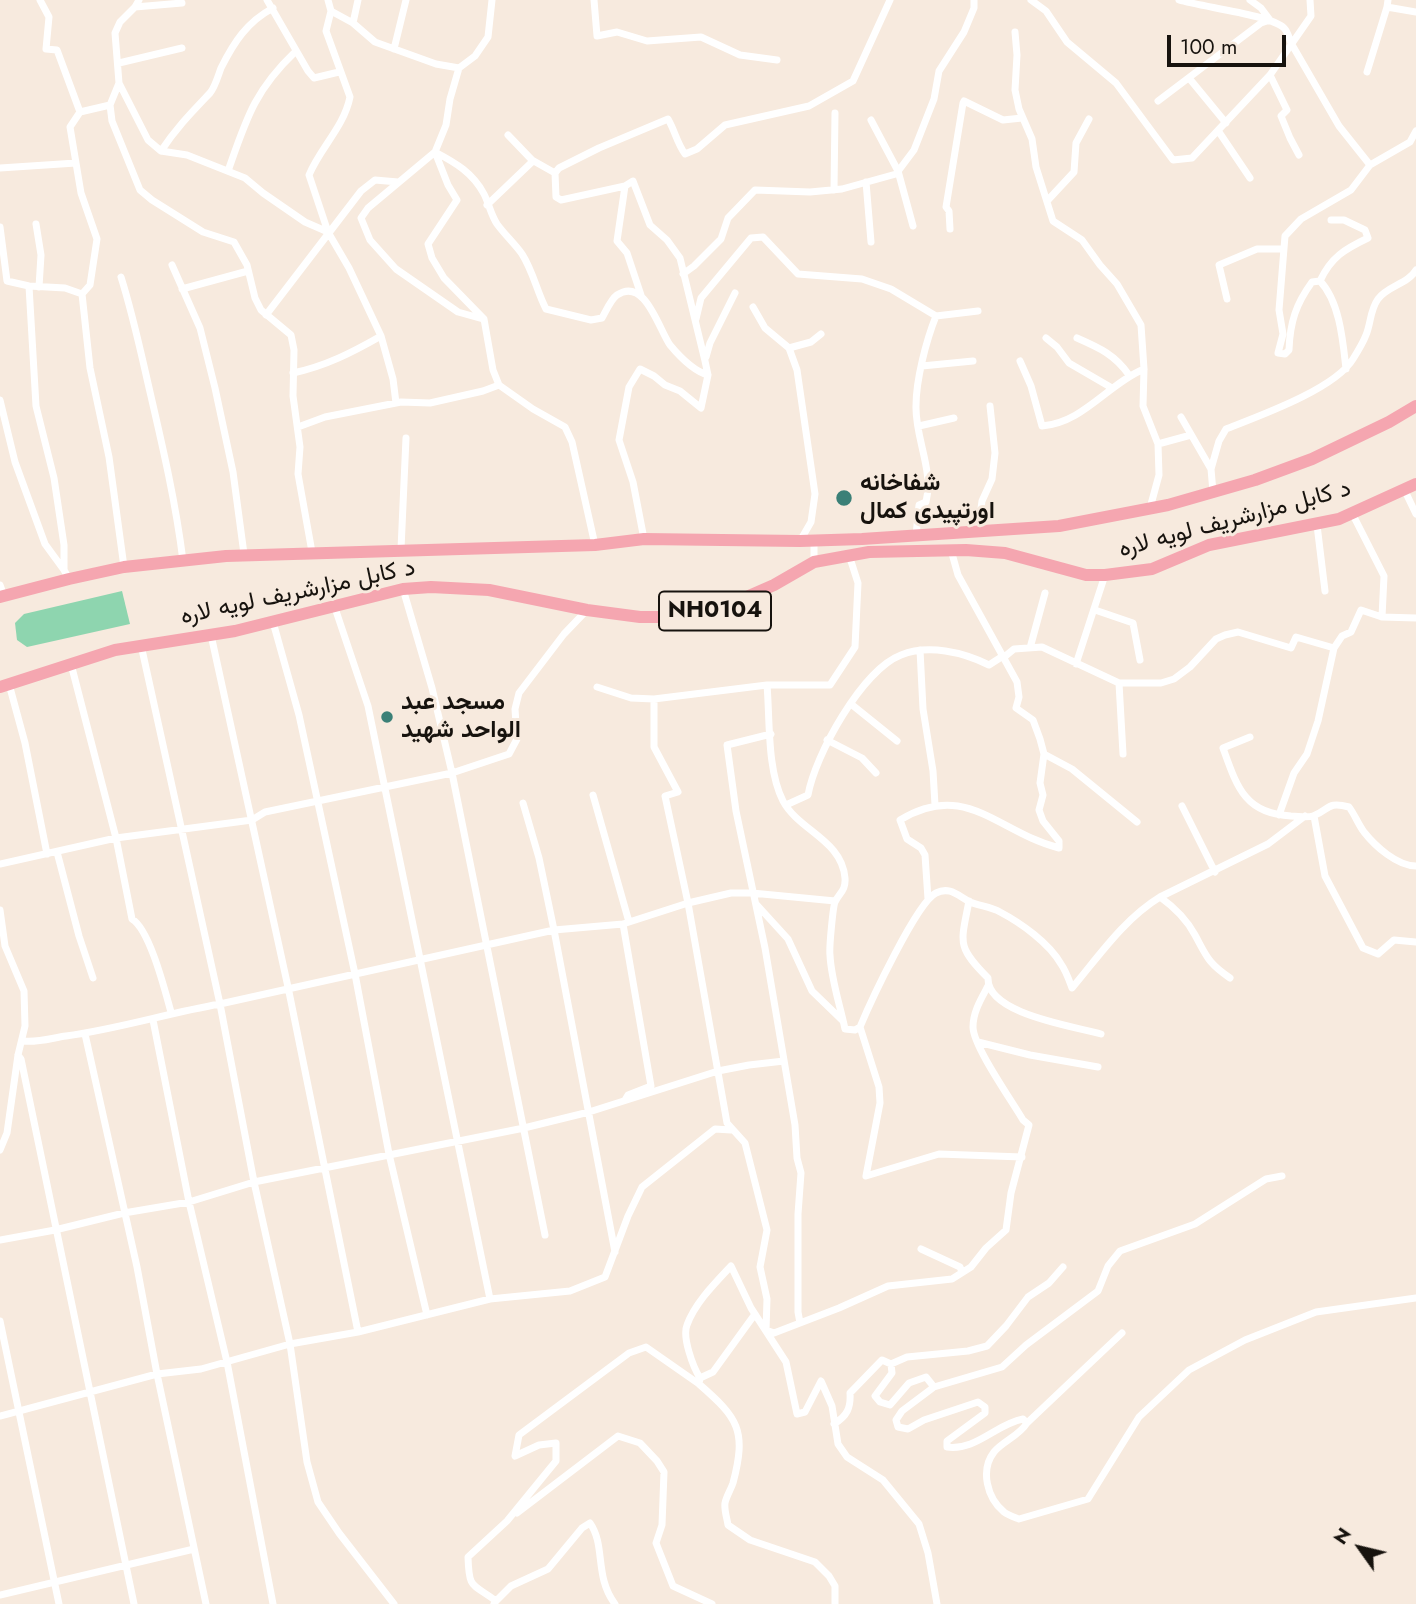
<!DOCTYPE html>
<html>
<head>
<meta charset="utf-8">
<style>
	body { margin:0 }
	#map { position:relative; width:1416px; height:1604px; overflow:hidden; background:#f7eade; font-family:Jost,sans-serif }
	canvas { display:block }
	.north { position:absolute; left:1325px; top:1513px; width:70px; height:70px; -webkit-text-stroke:5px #f7eade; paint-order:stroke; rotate:304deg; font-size:19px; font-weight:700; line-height:28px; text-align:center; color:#17130e }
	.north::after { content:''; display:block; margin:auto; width:24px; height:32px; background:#17130e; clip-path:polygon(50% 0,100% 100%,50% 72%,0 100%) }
	.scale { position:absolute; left:1167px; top:35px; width:119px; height:32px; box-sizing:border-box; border:4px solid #17130e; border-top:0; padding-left:9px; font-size:21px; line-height:24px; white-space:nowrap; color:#17130e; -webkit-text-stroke:5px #f7eade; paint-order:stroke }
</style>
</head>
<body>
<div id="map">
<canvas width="1416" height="1604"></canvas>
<div class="north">N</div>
<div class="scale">100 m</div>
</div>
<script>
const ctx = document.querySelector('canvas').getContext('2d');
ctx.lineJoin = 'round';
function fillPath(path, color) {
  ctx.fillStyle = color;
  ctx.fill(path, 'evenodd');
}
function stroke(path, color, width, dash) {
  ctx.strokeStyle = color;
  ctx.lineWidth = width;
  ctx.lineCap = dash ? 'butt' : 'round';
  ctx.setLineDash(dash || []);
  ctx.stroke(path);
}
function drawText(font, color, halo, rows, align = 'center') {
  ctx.font = font + ' Jost,Vazirmatn,sans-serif';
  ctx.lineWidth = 6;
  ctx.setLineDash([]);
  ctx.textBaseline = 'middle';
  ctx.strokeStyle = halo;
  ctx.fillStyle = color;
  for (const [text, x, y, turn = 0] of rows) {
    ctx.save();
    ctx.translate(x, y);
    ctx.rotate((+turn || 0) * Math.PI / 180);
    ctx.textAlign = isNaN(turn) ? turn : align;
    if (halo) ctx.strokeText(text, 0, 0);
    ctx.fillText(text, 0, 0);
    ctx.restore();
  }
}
fillPath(new Path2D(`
	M122 591 130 624 27 647 17 640 15 623 24 614Z`), '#8ed5af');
stroke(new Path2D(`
	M40 0 49 17 46 49 57 50 80 112 70 127 81 193 97 239 90 285 82 294 90 368 109 457 124 567
	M139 0 135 7 120 22 115 33 119 83 110 105 112 121 140 190 152 200 203 232 234 242 247 265 255 298 261 310 291 335 294 350 293 396 300 447 298 474 312 552
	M267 0 308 71 314 78 339 72
	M328 0 331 11 326 31 350 97C344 127 320 148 309 175L328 232 349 268 381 336 393 379 396 403
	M594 0 597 36 617 32 647 41 701 37 740 55 777 60
	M1031 0 1046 11 1067 42 1116 83 1173 160 1192 158 1270 75 1311 16 1310 0
	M1179 0C1202 7 1271 15 1284 28 1288 32 1289 38 1291 43L1339 126 1370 165
	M1388 0 1387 7 1416 12
	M135 7 182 3
	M331 11 353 23 375 42 436 64 459 68
	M353 23 358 0
	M1015 32 1017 55 1015 90 1019 109 1032 139 1036 167 1053 221 1082 240 1100 265 1117 284 1141 325 1144 369 1143 406 1158 444 1159 475 1150 508
	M394 49 406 0
	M119 63 182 48
	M1367 72 1387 7
	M1270 75 1287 110 1281 116 1290 138 1299 155
	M1189 78 1226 123
	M119 83 148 140 161 151 187 155 245 178 263 193 305 222 328 232
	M1158 101 1261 23 1270 20 1261 8 1250 0
	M80 112 110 105
	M871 120 898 171 913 226
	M1219 132 1250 178
	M508 135 532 160 555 173
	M161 151C177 127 192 112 210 93 215 87 218 76 221 68 234 42 247 22 273 8
	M435 152 448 185 457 200 428 244 432 258 444 278 484 319 493 370 499 385 533 409 565 427 572 442 595 545
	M435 152C456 163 473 173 484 194 489 204 491 215 497 224 505 235 515 244 522 254 533 271 537 292 546 309L591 320 602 318C606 311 611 299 617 295 645 276 659 330 670 345 680 357 693 371 708 375
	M0 168 76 163
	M228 171C246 120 254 91 295 52
	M866 182 871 242
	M625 186 617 241 627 253 641 295
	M834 190 835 113
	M1048 200 1074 172 1076 143 1089 119
	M487 205 533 161
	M36 224 41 255 39 287
	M0 227 7 281 29 286 65 288 82 294
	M950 229 949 211 946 207 963 103 964 101 1003 120 1022 118
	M172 265 200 328 215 388 233 472 244 554
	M683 274 694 266 721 239 728 218 755 190 810 192 842 189 896 174 914 150 934 99 939 71 964 32 974 8V0
	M121 277C133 315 141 353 150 392 163 448 176 504 183 561
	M1320 281C1331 257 1345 249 1368 238L1365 230 1344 220H1331
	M29 286 36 406 54 478 64 545V570L69 579
	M182 289 248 271
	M1227 299 1219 265 1257 249H1283
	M753 307 765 328 789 348 797 370 815 494 811 522 800 541
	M266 315 361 191 375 180 398 182
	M483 319 458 312 396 269 370 240 361 218 368 208 435 152 446 125 450 99 459 68 475 56 488 37 492 0
	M696 319 701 298 751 238 763 237 798 274 862 279 891 289 936 316 978 311
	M1046 338 1057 347 1069 363 1112 388
	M1077 338C1100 348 1115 355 1129 375
	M789 348 811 342 821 334
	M706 357 710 343 735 293
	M1020 361 1031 386 1042 426C1083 423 1108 384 1144 369
	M922 366 973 361
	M1346 369C1343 342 1340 302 1320 281L1312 282C1296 304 1290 322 1289 350L1285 354 1278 353 1283 334 1279 310 1285 236 1301 219 1351 190 1370 165 1410 142 1416 131
	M293 373C326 366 353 352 381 336
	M0 400 15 462 45 544 64 570
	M1181 417 1211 469 1213 492
	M919 426 954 418
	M298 427 325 417 401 402 430 403 483 391 499 385
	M1158 444 1191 435
	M1211 469 1219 441 1226 429C1259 416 1335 389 1353 359 1358 351 1363 343 1366 335 1371 323 1370 310 1378 299 1387 286 1408 284 1416 270
	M1405 491 1416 514
	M1352 513 1384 576 1382 617
	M1317 525 1325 591
	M978 530 982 501 992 479 995 453 990 406
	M916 535 919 505 926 502C934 470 915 438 916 406 916 380 926 341 936 316
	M644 539 633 482 619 440 629 387 640 369 654 376 665 385 680 391 701 408 708 375 705 361 680 258 667 240 650 225 633 181 625 186 561 200 556 197 555 173 559 168 599 148 668 119C675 131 677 143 685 154L697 149 725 125 809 106 853 81 890 0
	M814 541V562
	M401 549 406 438
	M951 550 958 575 1017 682 1019 697 1016 708 1033 720 1040 739 1044 754 1040 783 1043 795 1039 810 1043 821 1059 841V848
	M0 585 4 596
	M403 589 432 688 452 773 545 1235
	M334 605 368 706 490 1299
	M1095 610 1133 623 1140 660
	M273 622 299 715 355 974 389 1154 427 1315
	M211 635 288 987 358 1332
	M141 645 220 1004 254 1182 290 1344 307 1462 318 1502 339 1533 394 1604
	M1030 648 1045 593
	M920 650 923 709 933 771 935 805
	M1003 658 1014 649 1042 647 1119 683H1161L1174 679 1190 667 1216 639 1225 635 1238 632 1291 648 1296 637 1334 648
	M71 664 116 838 132 919C150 930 165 991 171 1012
	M1076 664 1105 575
	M1119 683 1123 754
	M9 684 25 743 47 854
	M767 685C770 720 767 770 783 801 799 831 842 840 845 878 846 891 839 893 835 902 833 907 829 948 830 955 831 979 840 1005 845 1029L855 1030 860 1027C870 1003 917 902 936 893 950 886 958 896 970 902 980 906 991 907 1000 912 1021 923 1049 943 1061 964 1066 971 1069 980 1072 988 1099 956 1124 919 1160 897 1174 907 1187 920 1195 935 1207 957 1208 963 1230 978
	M597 687 631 698 654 699 767 685H830L855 647 858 583 849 555
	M654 699V747L678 792 665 796 688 903 727 1123 745 1143 767 1230 760 1267 767 1299 766 1330 774 1333 839 1308 888 1286 952 1279 971 1267 986 1248 1006 1230 1011 1193 1029 1125 1023 1120C1012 1101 973 1046 973 1027 973 1012 981 999 988 986
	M851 704 897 741
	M771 734 727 745 736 811 765 948 795 1125 797 1158 801 1173 798 1214V1312L800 1323
	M1250 737 1223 748C1237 787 1245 814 1291 816 1298 816 1307 818 1313 816 1330 810 1326 801 1349 807 1355 815 1358 824 1364 832 1375 846 1397 866 1416 866
	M827 740 862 758 876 773
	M1044 754 1072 769 1137 822
	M593 795 629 922
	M523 803 539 858 554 930 615 1252
	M786 805 808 795C815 755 862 670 901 655 928 644 963 652 989 665L1003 656
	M1182 806 1215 872
	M1279 815 1294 773 1307 754 1318 721 1334 648 1342 636 1351 632 1361 610 1382 617 1416 618
	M1314 816 1325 876 1363 948 1378 954 1394 940 1416 942
	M57 852 79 936 93 978
	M0 864 116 838 252 820 265 812 452 773 509 754 517 739 515 709 519 693 564 634 587 610
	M1160 897 1268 844 1305 816
	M928 899 925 855 921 848 907 839 900 820C966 780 997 832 1059 848
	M969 901C961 943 956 946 988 978 987 1014 1073 1026 1101 1034
	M757 905 788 939 812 991 842 1020
	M0 910 5 946 24 991 25 1026 18 1055 7 1133 0 1150
	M623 924 651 1086 628 1095 625 1100
	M153 1020 189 1202 227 1362 273 1604
	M860 1027 879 1087 880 1103 866 1176 939 1154 1022 1157
	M85 1034 137 1267 157 1374 206 1604
	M23 1041C37 1043 52 1038 66 1036 118 1029 168 1013 220 1004L554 930 623 924 688 903 731 893H752L835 901
	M978 1042 1030 1055 1098 1067
	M18 1055 21 1059 134 1604
	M0 1240 55 1230 124 1213 189 1202 254 1182 524 1128 589 1112 718 1071 749 1065 784 1061
	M921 1249 960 1267 962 1272
	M0 1321 59 1604
	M891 1364 907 1357 968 1351 987 1346 1006 1326 1028 1297 1049 1283 1063 1267
	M700 1378 713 1372 755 1314
	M699 1384C738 1418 747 1430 733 1483 731 1489 726 1497 725 1503 724 1510 727 1518 728 1525L750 1540 815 1562 829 1576 835 1586V1604
	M934 1387 1002 1367 1026 1345 1098 1291 1108 1266 1120 1251 1195 1224 1266 1179 1282 1176
	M0 1416 157 1374 201 1369 290 1344 358 1332 490 1299 570 1291 605 1277 628 1216 642 1187 715 1129 731 1130
	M1027 1423 1122 1333
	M834 1424C847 1416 851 1408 850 1393L882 1360 891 1364 892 1373 875 1396 880 1402 890 1405 909 1383 926 1377 934 1387 902 1411 896 1420 898 1427 908 1429 924 1420 978 1402 985 1407V1413L947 1441V1447C976 1451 996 1424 1023 1419L1027 1423C1019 1436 1003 1441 994 1452 980 1470 987 1498 1004 1512 1008 1515 1014 1517 1019 1519L1088 1499 1139 1417 1189 1370 1245 1340 1316 1312 1416 1298
	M517 1513 618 1436 640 1443 657 1461 664 1472 662 1525 656 1543 673 1586 712 1604
	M0 1595 194 1549
	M496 1601 511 1586 548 1569 582 1528 590 1523C606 1546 594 1576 615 1604
	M494 1604 496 1601C472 1583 469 1590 468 1557L507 1521 556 1461V1443L539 1445 515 1456 519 1435 629 1353 646 1347 699 1384 700 1378C693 1367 682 1337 687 1325 695 1303 715 1283 731 1266L751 1308 786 1362 797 1414 805 1412 821 1381 832 1406 838 1444 847 1457 883 1480 919 1524 928 1553 937 1604`), '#fff', 7);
stroke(new Path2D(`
	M0 597 69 579 124 567 226 556 595 545 644 539 800 541 862 539 1059 526 1168 505 1255 480 1312 459 1389 422 1416 406
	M0 687 115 650 235 631 403 589 431 587 489 590 587 610 640 617H675L710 613 774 585 814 562 869 552 966 550 1005 553 1086 575H1105L1152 569 1209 545 1339 519 1416 484`), '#f5a6b0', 12);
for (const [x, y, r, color] of [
	[844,498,9,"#3b8077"],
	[387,717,7,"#3b8077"]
]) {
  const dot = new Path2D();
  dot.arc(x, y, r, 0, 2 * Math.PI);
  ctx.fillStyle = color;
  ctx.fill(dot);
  stroke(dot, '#f7eade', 2.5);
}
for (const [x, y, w] of [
	[715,611,112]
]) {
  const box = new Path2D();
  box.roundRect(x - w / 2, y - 19.5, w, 39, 5);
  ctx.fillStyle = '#f7eade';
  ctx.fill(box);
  stroke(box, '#17130e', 2);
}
drawText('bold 23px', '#17130e', null, [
	["NH0104",715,611]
]);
drawText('bold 24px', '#17130e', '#f7eade', [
	["شفاخانه",860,484],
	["اورتپیدی کمال",860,512],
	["مسجد عبد",401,703],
	["الواحد شهید",401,731]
], 'left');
drawText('24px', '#17130e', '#f7eade', [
	["د کابل مزارشریف لویه لاره",1235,520,-15],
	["د کابل مزارشریف لویه لاره",298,593,-12]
]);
</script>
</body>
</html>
